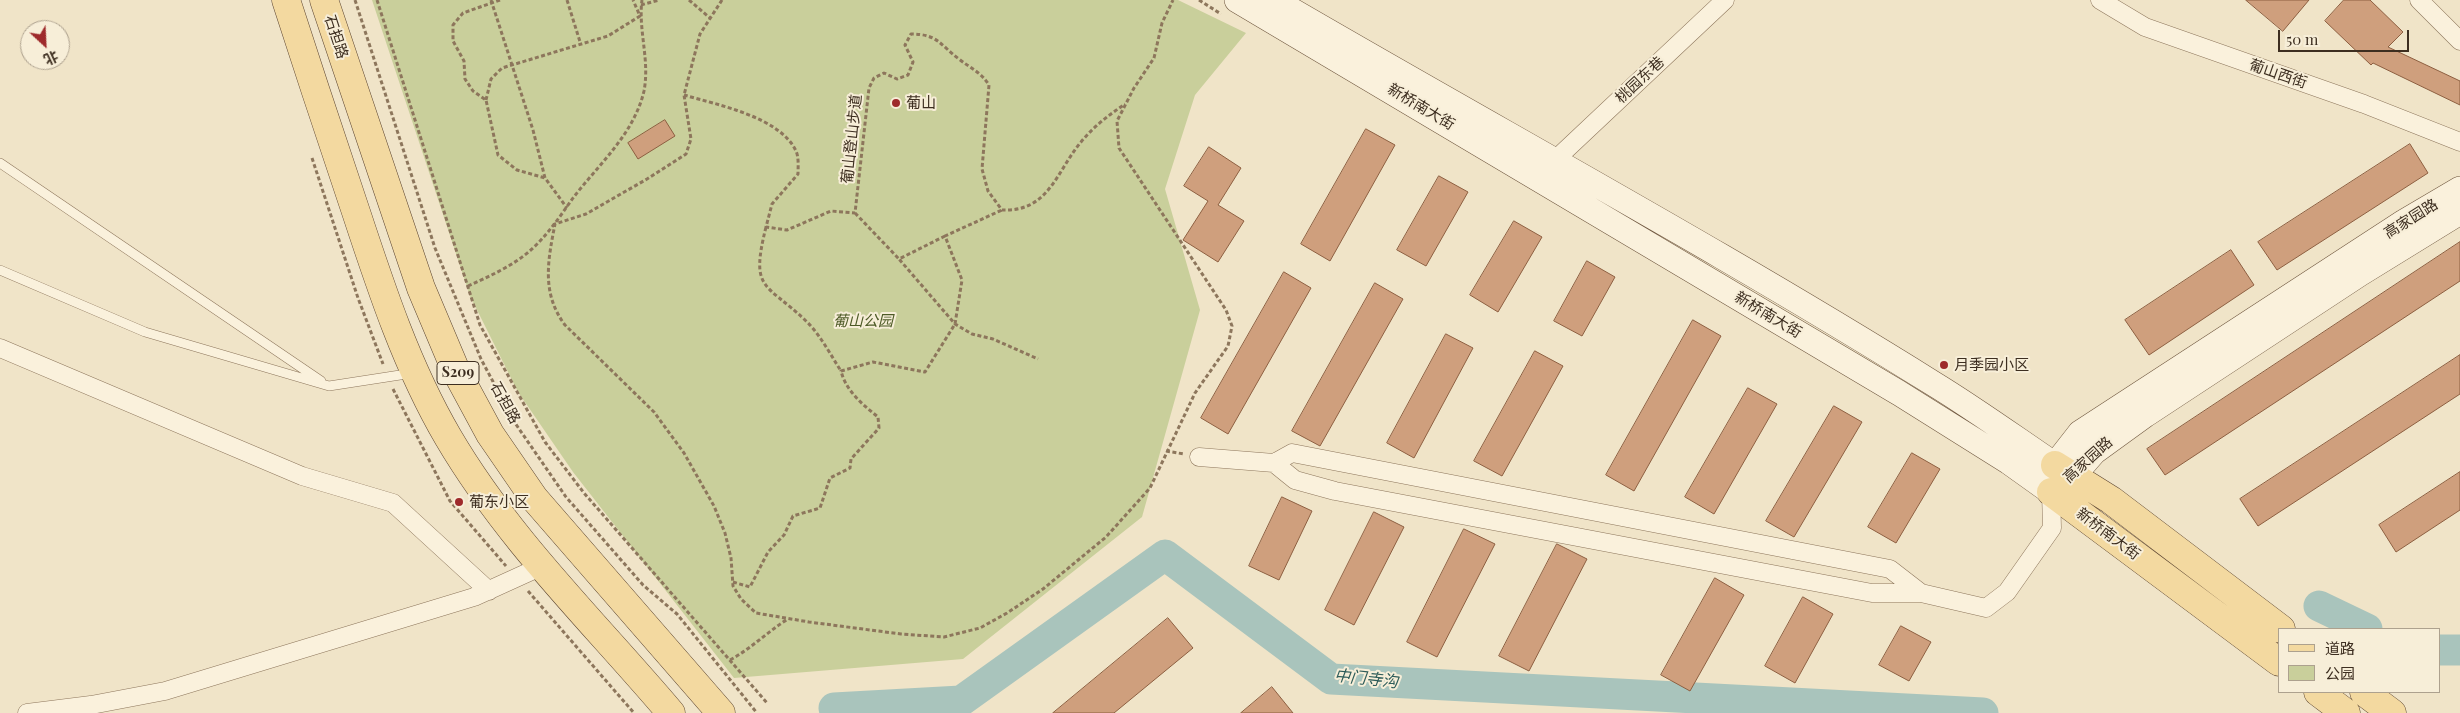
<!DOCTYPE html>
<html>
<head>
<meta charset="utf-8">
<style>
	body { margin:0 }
	#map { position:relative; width:2460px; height:713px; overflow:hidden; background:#f0e4c8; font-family:"Playfair Display","Noto Sans SC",serif }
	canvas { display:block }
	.legend { position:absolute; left:2278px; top:628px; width:162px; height:65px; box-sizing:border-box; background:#f7eed8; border:1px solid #ada18e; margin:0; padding:6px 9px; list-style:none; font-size:15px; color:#3d2e20 }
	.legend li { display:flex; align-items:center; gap:10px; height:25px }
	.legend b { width:25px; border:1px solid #ada18e }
	.north { position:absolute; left:20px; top:20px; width:50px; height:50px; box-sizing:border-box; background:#f7eed8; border:1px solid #ada18e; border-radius:50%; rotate:155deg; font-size:14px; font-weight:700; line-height:20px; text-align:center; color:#3d2e20 }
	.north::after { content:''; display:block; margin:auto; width:18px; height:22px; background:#9e2a2b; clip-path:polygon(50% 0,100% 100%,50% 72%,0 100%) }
	.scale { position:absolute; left:2278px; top:30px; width:131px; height:22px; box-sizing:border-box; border:2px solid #3d2e20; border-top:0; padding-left:6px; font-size:15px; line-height:18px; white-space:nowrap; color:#3d2e20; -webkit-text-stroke:4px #f7eed8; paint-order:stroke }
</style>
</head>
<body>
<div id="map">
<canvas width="2460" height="713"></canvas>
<ul class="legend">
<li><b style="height:6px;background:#f3d9a0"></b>道路</li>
<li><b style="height:14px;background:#c9cf9b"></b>公园</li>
</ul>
<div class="north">北</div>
<div class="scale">50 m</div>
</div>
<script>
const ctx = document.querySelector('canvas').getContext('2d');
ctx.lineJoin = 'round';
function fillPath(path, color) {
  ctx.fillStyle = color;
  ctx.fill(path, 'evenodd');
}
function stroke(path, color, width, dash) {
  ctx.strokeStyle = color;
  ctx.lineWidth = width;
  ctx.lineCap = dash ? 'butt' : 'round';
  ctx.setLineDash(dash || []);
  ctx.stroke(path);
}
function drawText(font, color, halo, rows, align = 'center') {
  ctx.font = font + ' "Playfair Display","Noto Sans SC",serif';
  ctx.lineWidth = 4;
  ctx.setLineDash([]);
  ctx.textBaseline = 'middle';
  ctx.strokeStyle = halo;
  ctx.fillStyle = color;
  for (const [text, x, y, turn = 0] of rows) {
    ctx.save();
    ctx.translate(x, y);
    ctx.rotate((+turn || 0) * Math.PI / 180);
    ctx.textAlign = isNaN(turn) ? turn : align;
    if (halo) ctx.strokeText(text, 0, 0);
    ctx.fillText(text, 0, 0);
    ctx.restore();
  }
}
fillPath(new Path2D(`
	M372 0H1178L1246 33 1195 95 1165 189 1200 310 1142 517 963 659 734 678 573 472 518 392 470 296Z`), '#c9cf9b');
stroke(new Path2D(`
	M2319 606 2367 629
	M2439 650H2460
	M834 708 961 701 1165 555 1331 679 1983 713`), '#a9c4bc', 31);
const building = new Path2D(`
	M2246 0H2309L2283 31Z
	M2344 0H2370L2403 32 2388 47 2460 81V105L2373 63 2371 65 2325 21Z
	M665 120 675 136 638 159 628 143Z
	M1366 129 1395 145 1330 261 1301 244Z
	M2410 144 2428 173 2277 270 2258 242Z
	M1209 147 1241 168 1218 205 1244 221 1218 262 1183 240 1208 201 1184 186Z
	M1439 176 1468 192 1426 266 1397 250Z
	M1514 221 1542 237 1498 312 1470 295Z
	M2460 242V281L2165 475 2147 449Z
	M2231 250 2254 285 2149 355 2125 320Z
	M1587 261 1615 277 1582 336 1554 321Z
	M1284 272 1311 288 1228 434 1201 418Z
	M1375 283 1403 299 1320 446 1292 431Z
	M1693 320 1721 336 1634 491 1606 475Z
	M1446 334 1473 348 1414 458 1387 443Z
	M1535 351 1563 366 1502 476 1474 461Z
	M2460 355V394L2258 526 2240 499Z
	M1748 388 1777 404 1714 514 1685 497Z
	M1834 406 1862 422 1794 537 1766 521Z
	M1912 453 1940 469 1896 543 1868 527Z
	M2460 472V510L2396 552 2379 525Z
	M1282 497 1312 511 1279 580 1249 566Z
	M1374 512 1404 527 1354 625 1325 610Z
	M1464 529 1495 544 1437 657 1407 642Z
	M1557 544 1587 559 1529 671 1499 656Z
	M1715 578 1744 595 1690 691 1661 675Z
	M1803 597 1833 614 1795 683 1765 666Z
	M1168 618 1193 648 1114 713H1053Z
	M1901 626 1931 642 1909 681 1879 665Z
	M1272 687 1293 713H1241Z`);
fillPath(building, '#cf9f7d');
stroke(building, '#8d5f41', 1);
const lane = new Path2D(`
	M0 163 321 381
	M0 270 145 332 329 386 413 373`);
const street = new Path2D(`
	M2100 0 2145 27 2364 104 2460 142
	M2419 0 2460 41
	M1555 160 1725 0
	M0 348 302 476 393 503 489 591
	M1199 457 1274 463 1295 480 1335 491 1872 593H1921L1986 608 2007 592 2052 528 2051 492
	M1274 463 1292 453 1890 569 1921 593
	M27 713 91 705 165 691 474 597 540 567`);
const secondary = new Path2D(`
	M1237 0 1899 393 2009 462 2051 492
	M1274 0C1493 128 1718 249 1934 384 1975 409 2015 438 2055 465
	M2053 482 2055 465 2080 433 2404 222 2460 189
	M2057 487 2073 476 2094 452 2145 415 2361 273 2460 212`);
const primary = new Path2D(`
	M286 0C309 71 332 141 356 212 381 288 407 367 448 437 509 541 594 622 671 713
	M324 0 421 288 456 371 490 434 534 498 721 713
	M2055 465 2111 500 2281 629
	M2051 492 2279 662
	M2318 692 2346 713
	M2364 692 2392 713`);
stroke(lane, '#8d765c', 10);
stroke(street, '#8d765c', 19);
stroke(secondary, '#6f573f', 26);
stroke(primary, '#5b4430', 29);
stroke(new Path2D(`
	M355 0 435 248 481 359 515 423 566 497 643 585 677 614 757 713
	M377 0 480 325 545 442 584 493 768 704
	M491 0 533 130 545 178 567 208
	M500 0 463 13 453 25V41L464 61 465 79 473 91 486 100 498 155 517 170 545 178
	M567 0 581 45
	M689 0 710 18
	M722 0 700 34 684 95 691 139 686 154 647 179 586 214 555 224C548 260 541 293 565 325L654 412 684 453 714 506 725 533 731 558 733 586 741 599 756 613 809 622 901 634 944 637 980 628 1007 613 1043 589 1106 537 1150 488 1195 393 1228 346 1232 326 1226 310 1119 148 1117 121 1134 88 1154 58 1162 23 1173 0
	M1199 0 1221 14
	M641 5 659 0
	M684 95C718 105 780 117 796 151 799 157 798 168 798 174L772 204 766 227 787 230 831 211 855 213 869 88 874 78 884 73 897 79 908 75 913 62 905 45 911 34C938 34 940 45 959 59 970 68 981 72 989 85L982 169 988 191 1002 210C1049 212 1056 172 1081 142 1094 126 1109 115 1125 104
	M486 100 491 79 502 68 608 36 640 16 633 0
	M312 158 358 298 383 364
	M855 213 899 259
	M766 227C750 291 765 282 805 320 820 334 830 354 841 371
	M945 236 899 259 955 324 972 334 993 339 1038 359
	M468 286C490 276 515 265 533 248 549 233 561 215 573 198 599 164 634 134 644 91 650 60 638 30 642 0
	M393 389 450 501 506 566
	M1166 451 1184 454
	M733 582 750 587 768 552 784 535 793 516 820 508 830 478 850 468 851 459 879 428 878 417C862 404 846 391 841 371L873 362 925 372 955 324 962 280 945 236 1002 210
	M528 591 634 713
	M730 660C752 648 767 632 788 619`), '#8d765c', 3, [4, 2.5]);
stroke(lane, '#faf1dc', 9);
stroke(street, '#faf1dc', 18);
stroke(secondary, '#faf1dc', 25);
stroke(primary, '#f3d9a0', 28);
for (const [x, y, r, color] of [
	[896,103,5,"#9e2a2b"],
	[1944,365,5,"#9e2a2b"],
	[459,502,5,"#9e2a2b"]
]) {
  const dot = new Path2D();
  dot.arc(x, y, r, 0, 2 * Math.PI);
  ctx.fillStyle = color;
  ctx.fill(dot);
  stroke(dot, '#f7eed8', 2);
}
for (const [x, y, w] of [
	[458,373,42]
]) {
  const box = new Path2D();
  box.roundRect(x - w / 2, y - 11.5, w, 23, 4);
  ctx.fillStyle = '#f7eed8';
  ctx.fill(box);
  stroke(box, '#3d2e20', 1);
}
drawText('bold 14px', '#3d2e20', null, [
	["S209",458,373]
]);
drawText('15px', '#3d2e20', '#f7eed8', [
	["石担路",336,37,72],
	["葡山西街",2278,74,19],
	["桃园东巷",1640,80,-43],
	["新桥南大街",1421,107,31],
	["葡山登山步道",852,139,-84],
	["高家园路",2411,219,-32],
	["新桥南大街",1768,315,31],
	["石担路",505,403,61],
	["高家园路",2088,460,-42],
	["新桥南大街",2108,534,37]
]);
drawText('15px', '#3d2e20', '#f7eed8', [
	["葡山",906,103],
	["月季园小区",1954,365],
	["葡东小区",469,502]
], 'left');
drawText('italic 15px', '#4d5a26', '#f7eed8', [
	["葡山公园",863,321]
]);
drawText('italic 16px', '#2f5d5a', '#f7eed8', [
	["中门寺沟",1366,679,6]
]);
</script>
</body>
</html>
